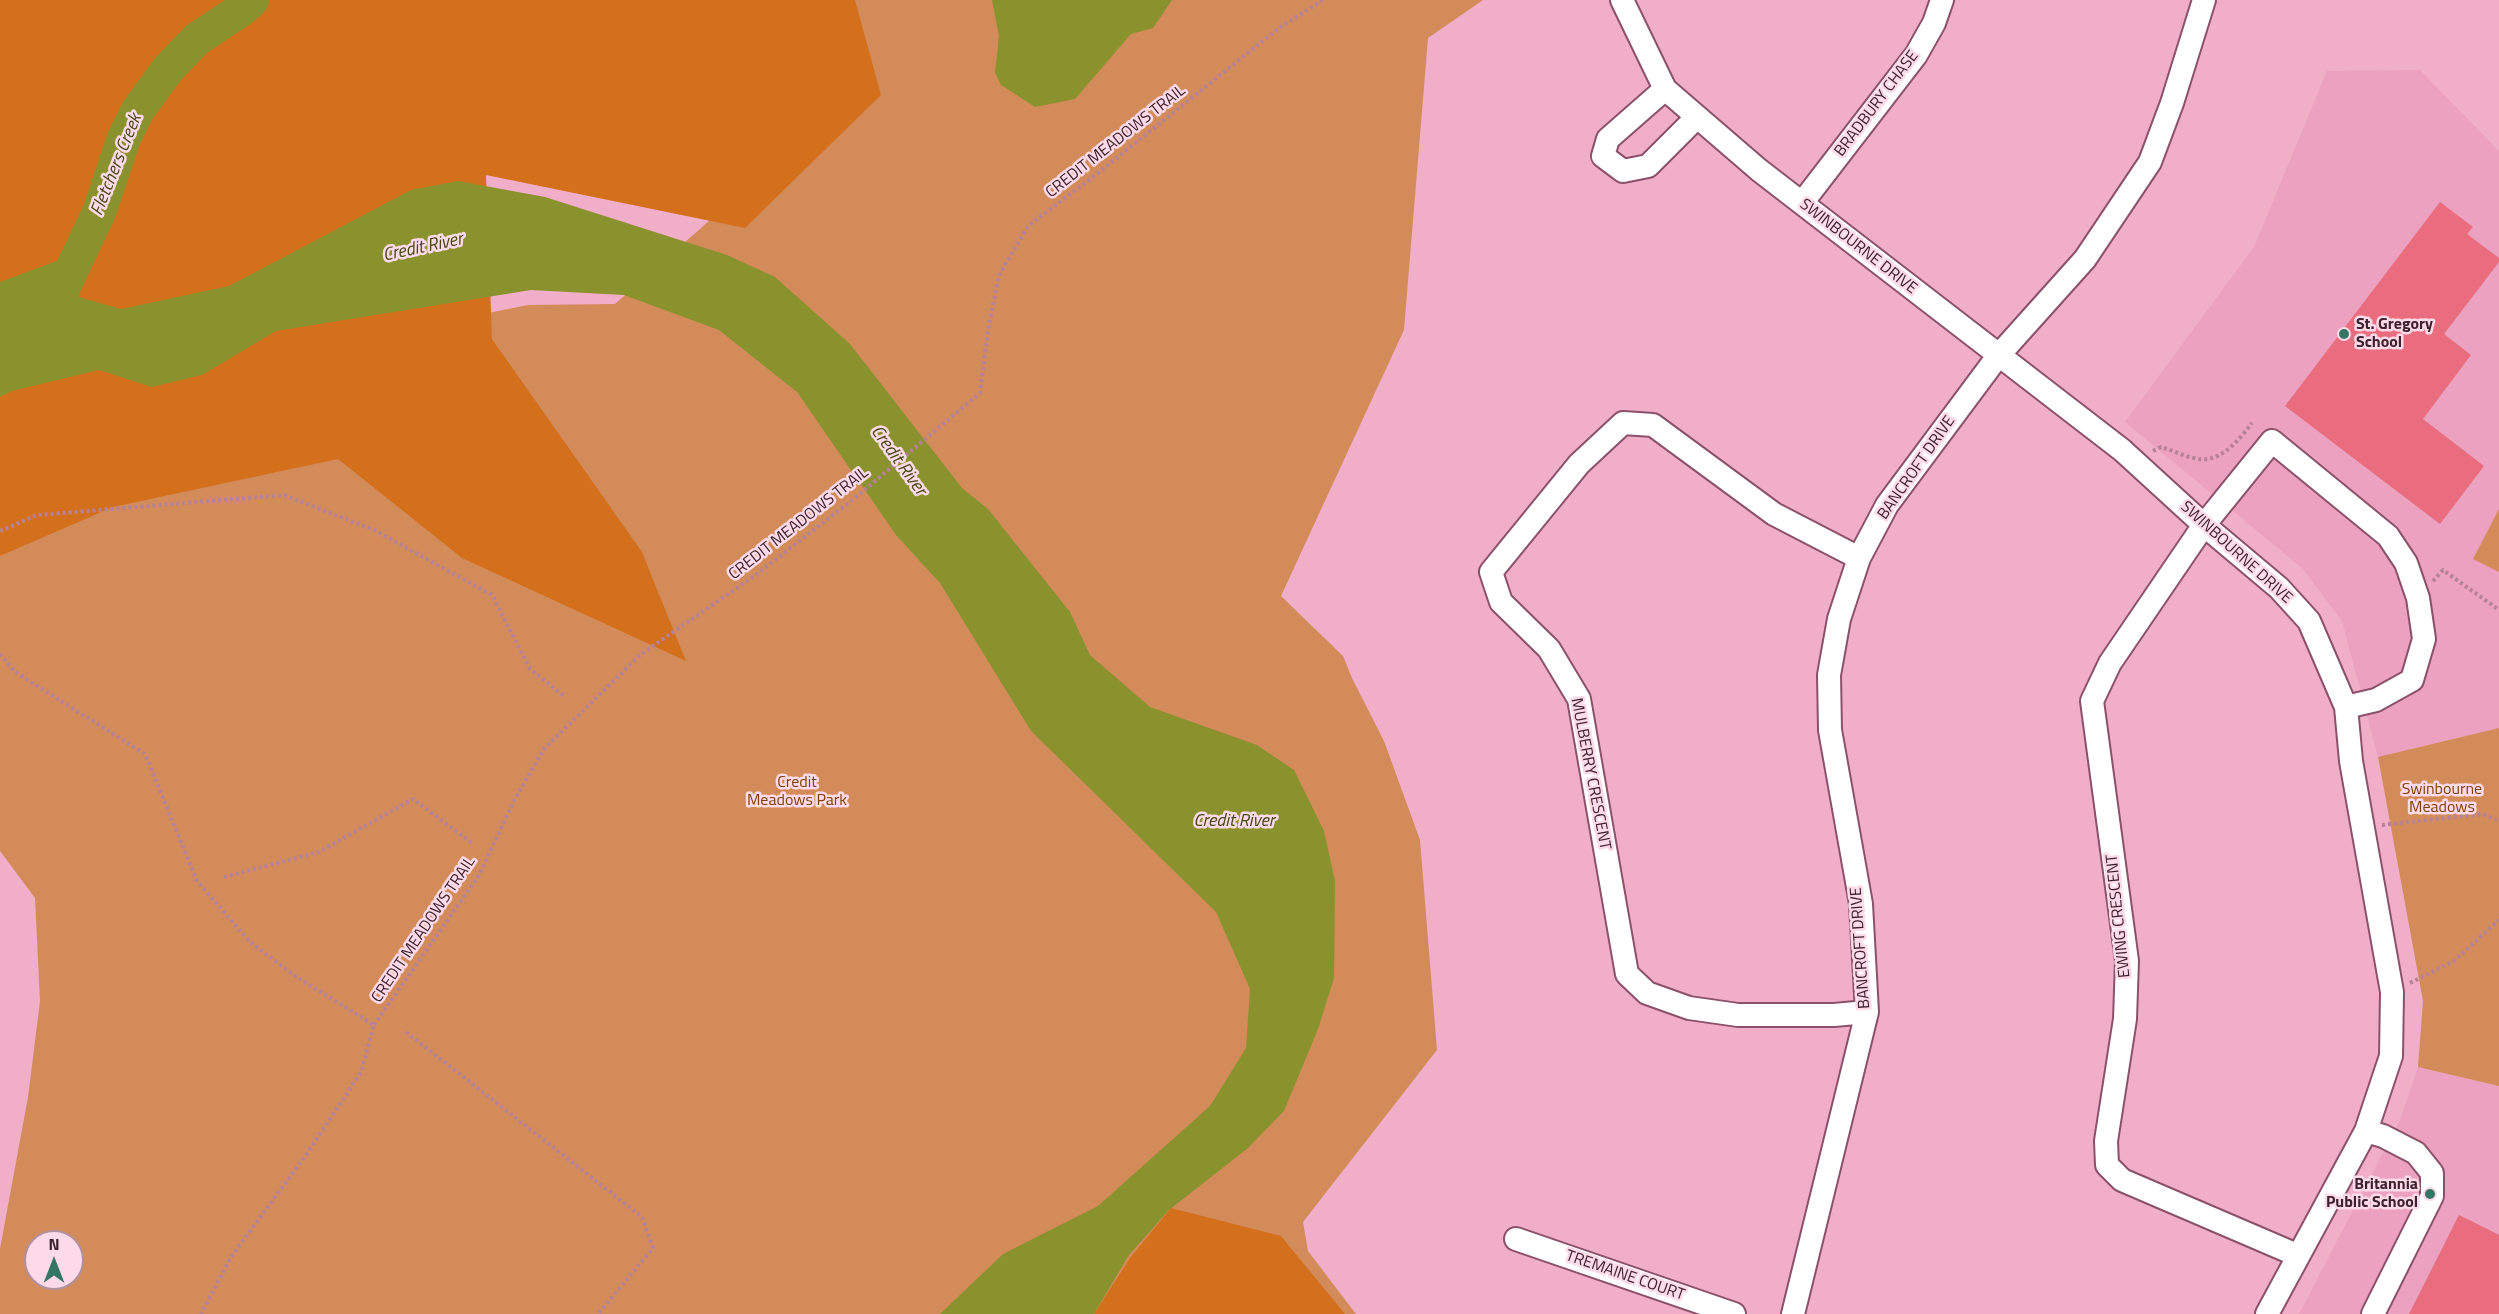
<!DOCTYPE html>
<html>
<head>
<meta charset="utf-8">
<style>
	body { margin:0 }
	#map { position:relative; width:2499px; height:1314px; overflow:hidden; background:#f1aec9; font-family:"Titillium Web",sans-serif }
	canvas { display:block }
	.north { position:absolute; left:24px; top:1230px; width:60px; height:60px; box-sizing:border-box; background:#fddae7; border:2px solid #b0909d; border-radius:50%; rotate:0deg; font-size:16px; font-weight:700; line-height:24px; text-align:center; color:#3c222d }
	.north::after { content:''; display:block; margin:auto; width:21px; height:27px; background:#347564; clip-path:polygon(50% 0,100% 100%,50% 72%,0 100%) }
</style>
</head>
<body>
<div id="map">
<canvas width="2499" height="1314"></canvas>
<div class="north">N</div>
</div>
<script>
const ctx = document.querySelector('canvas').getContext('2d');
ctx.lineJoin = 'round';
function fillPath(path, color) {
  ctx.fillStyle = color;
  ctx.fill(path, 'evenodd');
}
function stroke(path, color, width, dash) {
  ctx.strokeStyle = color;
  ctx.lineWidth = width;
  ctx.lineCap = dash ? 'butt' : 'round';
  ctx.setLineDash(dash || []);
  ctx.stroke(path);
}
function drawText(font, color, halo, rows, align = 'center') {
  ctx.font = font + ' "Titillium Web",sans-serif';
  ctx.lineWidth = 5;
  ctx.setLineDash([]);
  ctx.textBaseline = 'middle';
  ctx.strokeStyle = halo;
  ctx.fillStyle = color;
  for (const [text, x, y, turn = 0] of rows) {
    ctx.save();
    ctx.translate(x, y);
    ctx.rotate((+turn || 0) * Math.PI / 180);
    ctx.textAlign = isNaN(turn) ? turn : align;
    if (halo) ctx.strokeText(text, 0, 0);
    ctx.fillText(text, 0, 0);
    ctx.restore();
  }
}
fillPath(new Path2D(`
	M2420 70 2499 151V728L2378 757 2342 621 2303 569 2125 422 2254 247 2327 71Z
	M2418 1067 2499 1086V1314H2299L2400 1120Z`), '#eba1bf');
fillPath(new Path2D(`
	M829 0H1483L1428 38 1404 330 1281 596 1343 656 1352 678 1384 741 1420 840 1437 1050 1303 1222 1308 1251 1356 1314H0V1249L28 1097 40 1001 35 898 0 851V432L463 318 528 305 615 304 745 189ZM36 1242H72V1278H36Z
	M2499 509V572L2473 559Z
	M2499 728V1086L2418 1067 2423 1001 2378 757Z`), '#d48b5a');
fillPath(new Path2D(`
	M0 0H855L881 95 745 228 486 175 492 339 642 552 686 661 462 558 338 459 113 507 0 556Z
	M1171 1208 1281 1236 1345 1314H1094L1130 1258Z`), '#d4701c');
fillPath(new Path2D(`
	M992 0H1172L1153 28 1131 34 1075 99 1035 107 1001 85 995 73 999 36Z
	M458 181 545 197 727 255 775 277 850 344 962 488 988 509 1070 612 1090 655 1150 707 1257 745 1294 770 1324 831 1335 881 1334 978 1318 1029 1284 1111 1248 1148 1169 1210 1129 1255 1094 1314H940L1003 1254 1098 1206 1210 1106 1246 1048 1250 989 1216 912 1031 731 940 583 896 535 797 392 719 330 624 295 531 290 276 331 202 375 152 387 99 370 12 391 0 397V282L78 253 92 256 75 277 79 297 121 309 229 286 411 190Z`), '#8a922d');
stroke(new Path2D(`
	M59 297 100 210 124 138 138 110 168 69 197 39 242 9 252 0`), '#8a922d', 34);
fillPath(new Path2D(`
	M2440 202 2473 227 2467 234 2499 258V262L2444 334 2471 355 2423 419 2484 466 2440 524 2285 406Z
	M2459 1215 2499 1235V1314H2409Z`), '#e96d7e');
const minor = new Path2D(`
	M1622 0 1665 89 1759 170 2122 450 2204 525 2279 588 2309 621 2346 707 2351 761 2392 992 2391 1056 2366 1131 2267 1314
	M1665 89 1608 139 1603 156 1623 171 1648 166 1697 117
	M1802 203 1916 55 1934 23 1942 0
	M1859 558 1774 514 1653 425 1623 423 1579 464 1491 572 1501 602 1549 649 1579 699 1627 974 1647 993 1689 1008 1738 1015H1834L1867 1012
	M2366 1131 2383 1136 2416 1153 2432 1173V1196L2373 1314
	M1516 1239 1734 1314
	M2297 1255 2122 1180 2107 1165 2106 1141 2125 1019 2127 961 2092 701 2110 663 2204 525 2272 441 2388 536 2406 563 2418 598 2424 639 2412 680 2376 700 2346 707
	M1793 1314 1867 1012 1861 904 1830 730 1829 675 1839 619 1859 558 1887 505 1998 356 2085 259 2150 162 2172 103 2204 0`);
stroke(minor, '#8c516a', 26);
stroke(new Path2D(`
	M2153 451 2161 447C2172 450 2183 456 2194 458 2219 465 2238 441 2252 423
	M0 531 37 515 284 495 374 530 492 595 530 669 564 696
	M2433 581 2443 570 2499 610
	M0 654 15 672 145 754 197 881 249 941 295 976 374 1025 361 1072 306 1155 231 1257 201 1314
	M2382 825 2483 814 2499 821
	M224 877 319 852 413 799 472 843
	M2410 983 2454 961 2499 920
	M374 1025 479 875 514 801 543 750 640 655 757 574 856 497 980 393 988 330 999 275 1028 226 1093 177 1279 28 1323 0
	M406 1032 642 1217 653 1248 598 1314`), '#b78197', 4, [3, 3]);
stroke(minor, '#fff', 22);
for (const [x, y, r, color] of [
	[2344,334,6,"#347564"],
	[2430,1194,6,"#347564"]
]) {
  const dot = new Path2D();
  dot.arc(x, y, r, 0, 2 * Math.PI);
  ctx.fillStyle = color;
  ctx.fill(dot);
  stroke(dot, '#fddae7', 2);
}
drawText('16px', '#3c222d', '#fddae7', [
	["BRADBURY CHASE",1877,104,-53],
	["CREDIT MEADOWS TRAIL",1116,142,-38],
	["SWINBOURNE DRIVE",1858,247,38],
	["BANCROFT DRIVE",1917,468,-55],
	["CREDIT MEADOWS TRAIL",799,524,-38],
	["SWINBOURNE DRIVE",2236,553,42],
	["MULBERRY CRESCENT",1590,774,79],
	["EWING CRESCENT",2119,916,-96],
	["CREDIT MEADOWS TRAIL",424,930,-56],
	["BANCROFT DRIVE",1861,948,-94],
	["TREMAINE COURT",1625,1276,19]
]);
drawText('bold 16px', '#3c222d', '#fddae7', [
	["St. Gregory",2356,325],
	["School",2356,343],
	["Britannia",2418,1185,"right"],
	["Public School",2418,1203,"right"]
], 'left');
drawText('16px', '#813f03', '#fddae7', [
	["Credit",797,783],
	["Meadows Park",797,801],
	["Swinbourne",2442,790],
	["Meadows",2442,808]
]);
drawText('italic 18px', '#454915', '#fddae7', [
	["Fletchers Creek",117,165,-68],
	["Credit River",423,248,-12],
	["Credit River",898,461,54],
	["Credit River",1234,822]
]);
</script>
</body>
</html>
